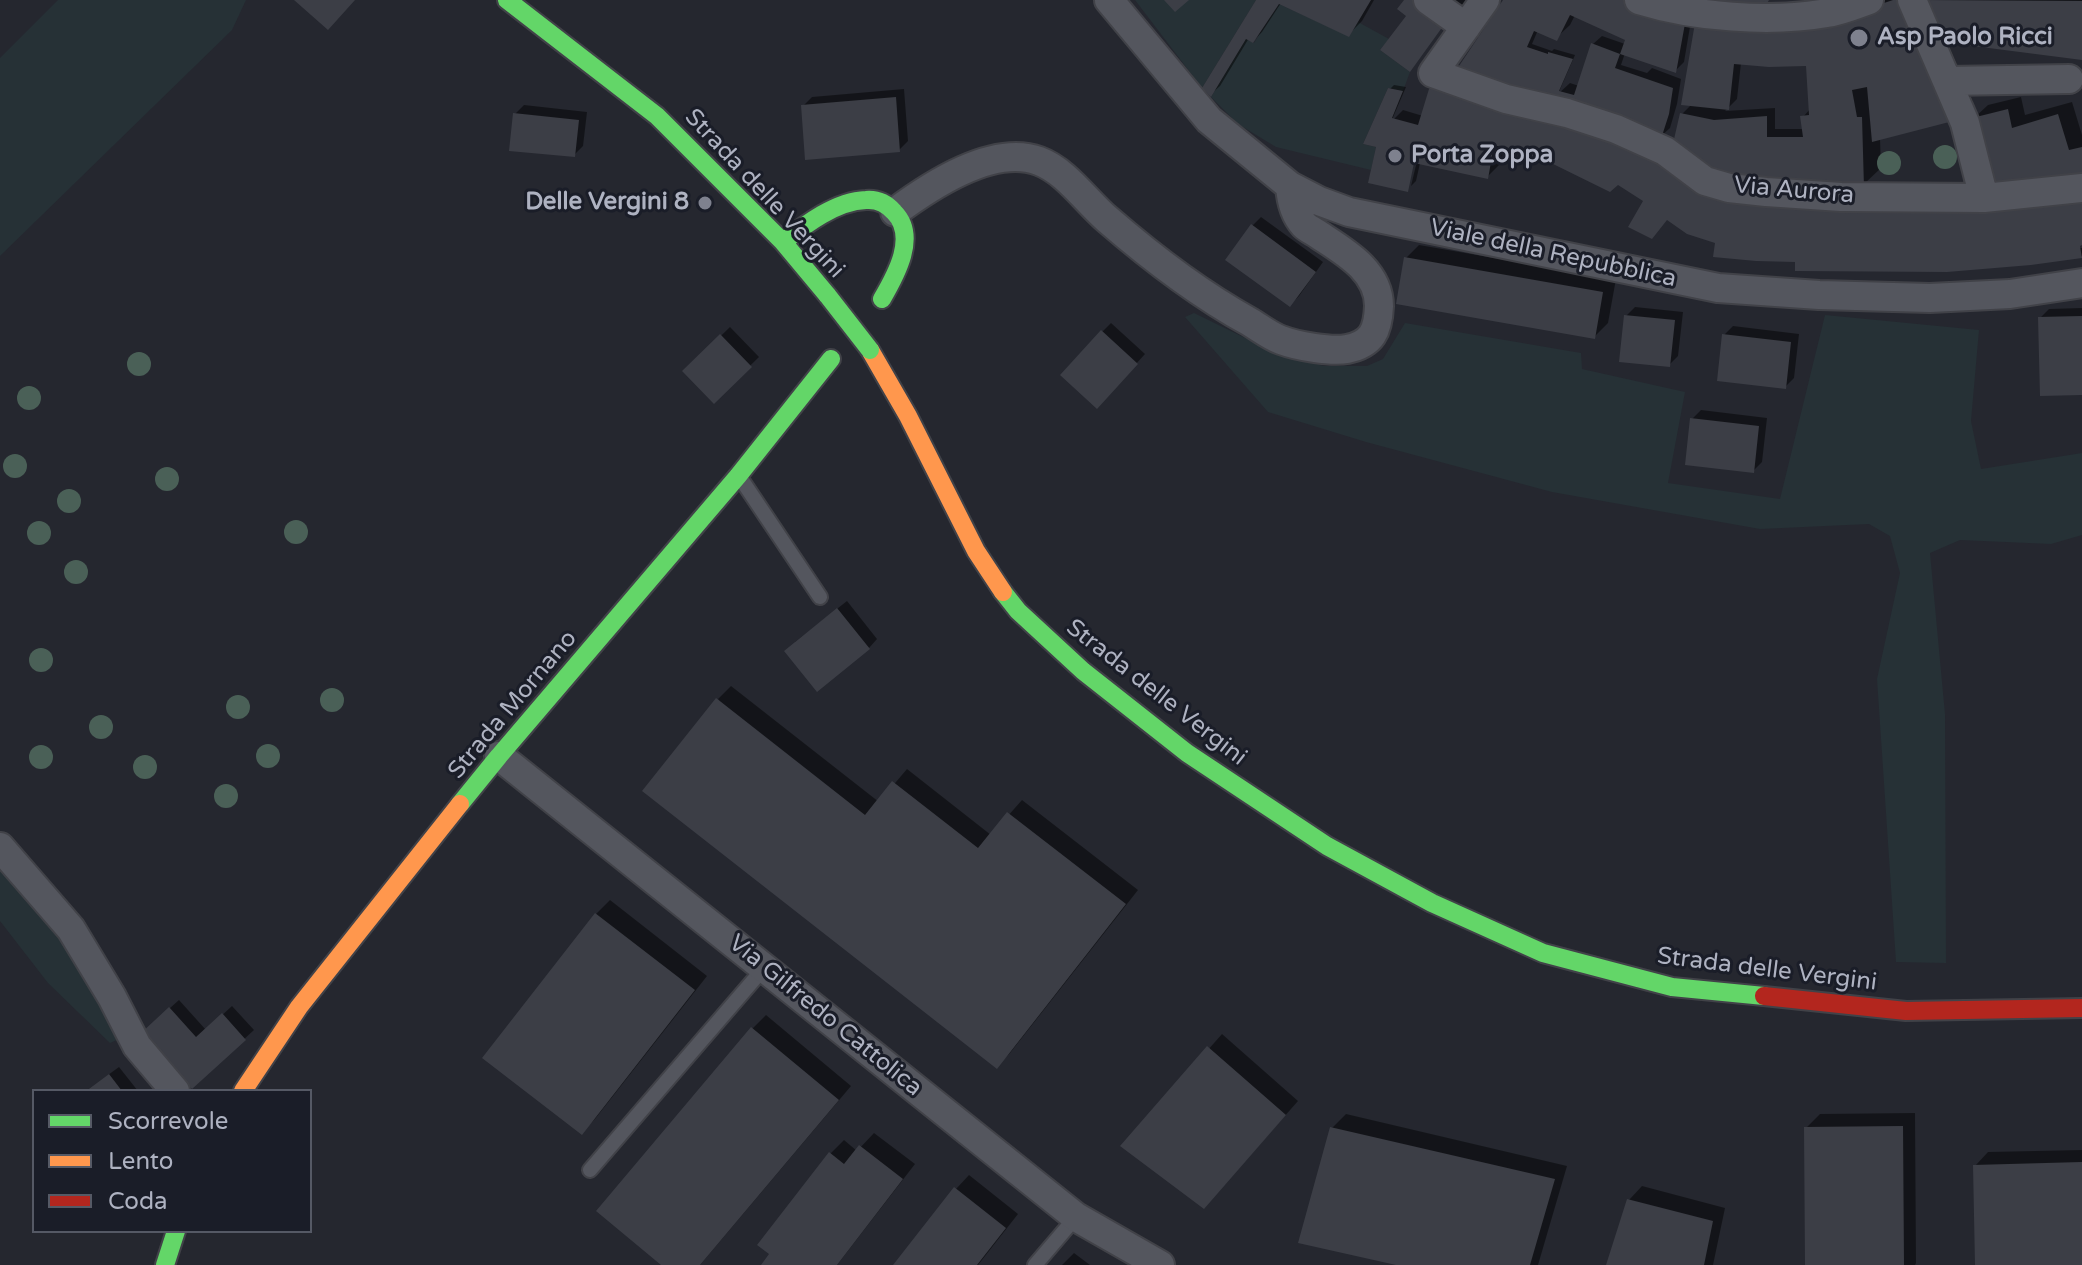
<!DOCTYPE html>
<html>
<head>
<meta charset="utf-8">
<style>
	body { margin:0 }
	#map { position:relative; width:2082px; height:1265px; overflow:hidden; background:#25272f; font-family:"Varela Round",sans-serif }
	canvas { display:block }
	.legend { position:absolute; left:32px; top:1089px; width:280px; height:144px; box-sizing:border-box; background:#1a1d28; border:2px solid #555965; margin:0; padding:10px 14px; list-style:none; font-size:24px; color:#aeb2c1 }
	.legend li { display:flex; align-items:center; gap:16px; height:40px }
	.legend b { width:40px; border:2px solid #555965 }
</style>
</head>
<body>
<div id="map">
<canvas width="2082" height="1265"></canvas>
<ul class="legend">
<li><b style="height:10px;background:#63d668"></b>Scorrevole</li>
<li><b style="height:10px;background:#ff974d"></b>Lento</li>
<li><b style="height:10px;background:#b3261e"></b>Coda</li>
</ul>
</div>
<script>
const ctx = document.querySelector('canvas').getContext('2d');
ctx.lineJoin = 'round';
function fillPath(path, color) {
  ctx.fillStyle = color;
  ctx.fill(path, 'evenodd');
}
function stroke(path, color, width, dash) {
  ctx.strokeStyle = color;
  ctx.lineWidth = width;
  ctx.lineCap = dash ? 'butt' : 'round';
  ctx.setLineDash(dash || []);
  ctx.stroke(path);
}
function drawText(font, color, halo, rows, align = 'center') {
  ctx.font = font + ' "Varela Round",sans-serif';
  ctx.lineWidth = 6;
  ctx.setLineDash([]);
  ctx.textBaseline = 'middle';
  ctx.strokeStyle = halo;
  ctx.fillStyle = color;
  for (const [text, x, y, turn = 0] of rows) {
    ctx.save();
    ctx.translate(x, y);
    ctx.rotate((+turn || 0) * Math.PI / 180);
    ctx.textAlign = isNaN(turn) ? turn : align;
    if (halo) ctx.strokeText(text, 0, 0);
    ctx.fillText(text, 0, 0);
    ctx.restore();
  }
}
fillPath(new Path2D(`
	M58 0H246L232 30 0 256V58Z
	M1135 0H1256L1202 88Z
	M1279 4 1349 36 1358 22 1389 39 1380 50 1410 72 1403 91 1388 88 1363 144 1376 147 1371 170 1276 147 1238 124 1211 97 1246 39 1254 43Z
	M1194 313 1282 356 1324 366H1367L1383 359 1405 323 1581 353 1582 369 1685 392 1668 483 1780 499 1825 315 1979 330 1971 421 1981 469 2082 453V535L2051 544 1960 540 1930 553 1945 714 1946 963 1896 962 1877 679 1900 573 1890 536 1869 524 1760 529 1552 492 1366 442 1268 412 1185 317Z
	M0 864C47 916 92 975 119 1039L110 1043 48 983 0 921Z`), '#263136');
fillPath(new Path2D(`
	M1259 0H1374L1362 21 1349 34 1281 3 1262 32 1253 41 1249 38 1220 86 1211 94Z
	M1443 0H1475L1462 14Z
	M1506 0H1667L1693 9 1684 62 1675 71 1625 53 1621 65 1647 73 1652 68 1681 79 1677 104 1670 128 1659 138 1675 145 1682 114 1692 104 1698 18 1861 0H2082V58L1947 41 1973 101 1956 118 1880 138 1881 168 1863 185 2082 244H2078L2079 248H2082V256L1796 260 1717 242 1618 183 1504 146 1501 163 1487 177 1420 163 1416 181 1411 186 1417 161 1370 182 1390 89 1394 85 1406 87 1391 122 1403 110 1423 116 1459 70ZM1575 15 1629 32 1625 44 1602 36 1593 44 1579 86 1570 83 1558 94 1575 55 1554 49 1552 51 1532 44 1538 30 1556 38 1570 25ZM1808 62 1811 108 1803 117 1804 129H1775V108L1725 111 1737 99 1741 63Z
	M904 89 908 141 899 150 803 106 812 97Z
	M2021 97 2025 115 2072 102 2082 135V176L1974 118 1988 105Z
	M524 105 587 112 583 146 574 155 515 114Z
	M1261 217 1323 262 1299 296 1290 305 1252 226Z
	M1419 245 1616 279 1608 323 1594 337 1406 258Z
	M1635 307 1683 312 1678 356 1669 365 1626 316Z
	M2082 308V393L2040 318 2049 309Z
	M1111 323 1145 354 1106 397 1102 332Z
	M1733 326 1799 334 1794 378 1785 387 1724 335Z
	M730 327 759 357 714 401 685 371Z
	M1701 410 1767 418 1762 462 1753 471 1692 419Z
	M847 601 877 639 869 648 795 642Z
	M731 686 879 802 907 769 991 835 1022 800 1138 890 1010 1053 997 1066 718 699Z
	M610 900 707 976 595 1119 582 1132 484 1057 596 914Z
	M179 1000 206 1030 232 1006 254 1030 192 1087 151 1025Z
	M766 1015 851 1086 700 1265H664L599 1211 753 1028Z
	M1222 1034 1298 1101 1217 1193 1123 1146Z
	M119 1067 138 1091H86Z
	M1915 1113 1916 1263 1915 1265H1807L1806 1128 1820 1114Z
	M1346 1114 1567 1166 1538 1265H1405L1332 1128Z
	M874 1133 915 1164 837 1265H763L830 1154 844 1140 857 1151Z
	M2082 1150V1265H1977L1975 1166 1988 1152Z
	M969 1175 1018 1214 978 1265H898L956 1189Z
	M1642 1186 1725 1208 1713 1265H1608L1629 1200Z
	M1074 1253 1090 1265H1062Z`), '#0007');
fillPath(new Path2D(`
	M294 0H355L328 30Z
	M1164 0H1189L1175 12Z
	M1256 0H1371L1349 37 1279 4 1253 43 1246 39 1211 97 1202 88Z
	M1404 0H1416L1446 22 1410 72 1380 50 1406 16 1397 9Z
	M1503 0H1624L1686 18 1676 73 1620 54 1625 40 1570 15 1557 41 1534 31 1527 47 1548 54V52L1573 59 1559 91 1574 95 1591 43 1620 54 1615 68 1673 88 1669 114 1661 139 1455 72Z
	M1715 0H1769L1764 9 1715 4Z
	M1893 0H1905L1957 120 1872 142 1867 87 1852 90 1857 117H1862L1864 188 1725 179 1672 148 1680 113 1714 120 1767 116V137H1803L1800 116 1809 115 1806 66 1769 67 1734 64 1729 110 1681 105 1696 17 1827 22Z
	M1925 0 2082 1V60L1942 42Z
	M1437 80 1662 159 1703 191 2082 196V245L2080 246 2082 258 2031 265 1947 272 1795 271V262L1756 261 1713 257 1715 243 1687 234 1667 220 1652 239 1628 227 1643 201 1618 185 1610 192 1547 161 1494 145 1488 179 1414 163 1408 192 1368 183 1376 147 1363 144 1388 88 1403 91 1392 118 1418 125 1429 89Z
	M896 97 900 152 805 160 801 105Z
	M2008 109 2012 128 2058 114 2069 150 2082 147V178L1988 189 1972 118Z
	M513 113 579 120 575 157 509 151Z
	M1251 224 1316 272 1290 307 1225 260Z
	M1404 257 1603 292 1595 339 1396 304Z
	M1624 315 1675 320 1670 367 1619 362Z
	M2082 316V395L2040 396 2038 317Z
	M1101 330 1138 364 1097 409 1060 375Z
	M720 334 752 367 714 404 682 371Z
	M1722 334 1791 342 1786 389 1717 381Z
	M1690 418 1759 426 1754 473 1685 465Z
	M837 608 870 649 817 692 784 651Z
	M716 698 865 815 892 781 978 848 1007 812 1126 904 997 1069 642 791Z
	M595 913 695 990 582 1135 482 1058Z
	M169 1007 196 1037 222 1013 246 1040 192 1089 140 1034Z
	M751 1027 839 1100 700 1265H661L596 1211Z
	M1207 1046 1286 1115 1204 1209 1120 1146Z
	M109 1074 122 1091H86Z
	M1903 1126 1904 1265H1805L1804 1127Z
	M1330 1127 1555 1179 1530 1265H1396L1298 1243Z
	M859 1145 903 1179 837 1265H761L769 1254 757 1245 829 1152 844 1164Z
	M2082 1162V1265H1975L1973 1165Z
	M954 1187 1006 1228 977 1265H893Z
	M1627 1199 1713 1221 1704 1265H1606Z`), '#3c3e46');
const lane = new Path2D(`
	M741 479 820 597
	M590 1170 764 968
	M1035 1265 1076 1217`);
const street = new Path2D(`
	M1109 0 1209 120 1290 186 1319 201 1349 212 1718 288 1819 295 1930 298 2010 294 2082 283
	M1428 0 1466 27
	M1485 0 1433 73 1506 99 1567 113 1616 129 1665 151 1705 181 1729 188 1766 192 1841 197 1984 198 2082 188
	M1639 0C1694 17 1770 23 1827 13 1841 11 1855 5 1869 0
	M1912 0 1965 123 1984 198
	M1947 81 2069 79
	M895 212C930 186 993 144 1039 161 1066 171 1086 201 1107 219 1152 258 1199 294 1250 322 1260 328 1270 336 1281 340 1297 346 1331 352 1347 349 1372 344 1378 331 1379 306 1379 271 1345 252 1319 235 1315 232 1308 229 1304 225 1294 214 1291 201 1290 186
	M499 756 1076 1217 1160 1265
	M0 847 71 929 112 997 137 1046 175 1091`);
const fast = new Path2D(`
	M507 0 657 116 783 242 828 296
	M783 242C806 224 836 201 866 200 878 199 887 204 894 212 918 236 896 275 882 299
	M1003 592 1018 611 1083 671 1187 753 1327 846 1432 903 1543 953 1672 987 1764 996
	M460 804 499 756 738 476 831 359
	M165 1265 176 1231`);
const slow = new Path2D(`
	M870 350 908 416 976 551 1003 592
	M243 1091 299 1007 460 804`);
const jam = new Path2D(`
	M1764 996 1906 1011 2082 1008`);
stroke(lane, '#414248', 18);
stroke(street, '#414248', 32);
stroke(fast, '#414248', 22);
stroke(slow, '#414248', 22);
stroke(jam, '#414248', 22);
stroke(lane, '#54565e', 14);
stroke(street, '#54565e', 28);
stroke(fast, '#63d668', 18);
stroke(slow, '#ff974d', 18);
stroke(jam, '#b3261e', 18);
const fastBridge = new Path2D(`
	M828 296 870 350`);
stroke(fastBridge, '#414248', 22, []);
stroke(fastBridge, '#63d668', 18);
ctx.fillStyle = '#4a6057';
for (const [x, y] of [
	[1945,157],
	[1889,163],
	[139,364],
	[29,398],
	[15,466],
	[167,479],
	[69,501],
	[296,532],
	[39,533],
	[76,572],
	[41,660],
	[332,700],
	[238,707],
	[101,727],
	[268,756],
	[41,757],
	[145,767],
	[226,796]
]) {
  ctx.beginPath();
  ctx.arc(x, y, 12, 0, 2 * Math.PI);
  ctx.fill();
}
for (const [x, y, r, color] of [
	[1859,38,10,"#7e818e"],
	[1395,156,8,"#7e818e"],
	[705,203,8,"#7e818e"]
]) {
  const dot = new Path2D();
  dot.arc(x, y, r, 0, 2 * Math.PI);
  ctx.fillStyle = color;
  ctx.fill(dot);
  stroke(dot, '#1a1d28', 3);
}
drawText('bold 24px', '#aeb2c1', '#1a1d28', [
	["Asp Paolo Ricci",1877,38],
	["Porta Zoppa",1411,156],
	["Delle Vergini 8",689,203,"right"]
], 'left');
drawText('24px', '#aeb2c1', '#1a1d28', [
	["Via Aurora",1794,191,5],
	["Strada delle Vergini",764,194,47],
	["Viale della Repubblica",1553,254,12],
	["Strada delle Vergini",1156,693,38],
	["Strada Mornano",513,705,-50],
	["Strada delle Vergini",1767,970,7],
	["Via Gilfredo Cattolica",825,1016,39]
]);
</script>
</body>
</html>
